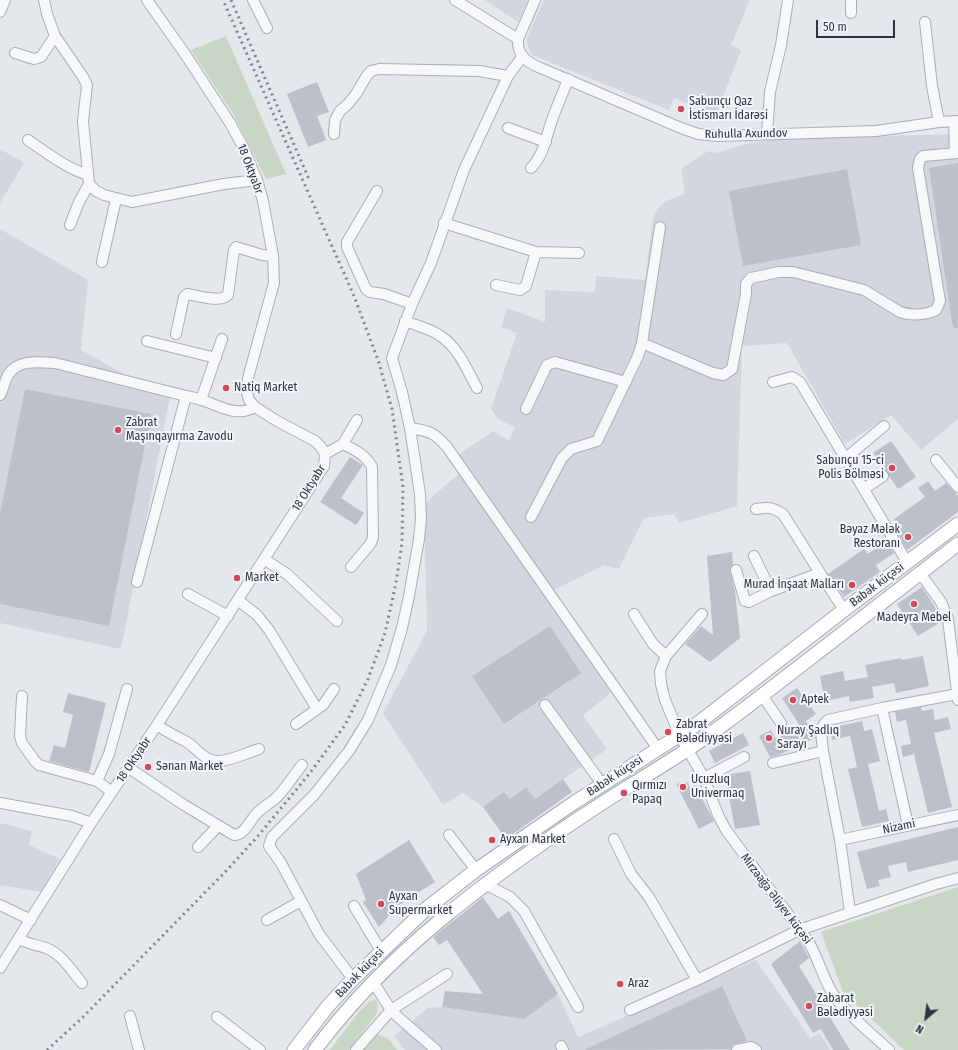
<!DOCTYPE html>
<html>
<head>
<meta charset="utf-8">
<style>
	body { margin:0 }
	#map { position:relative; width:958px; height:1050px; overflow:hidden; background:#e4e7ec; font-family:"Fira Sans Condensed",sans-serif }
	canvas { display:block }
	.north { position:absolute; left:906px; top:998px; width:40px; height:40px; -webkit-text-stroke:3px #f4f6f9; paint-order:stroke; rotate:209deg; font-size:11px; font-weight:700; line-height:16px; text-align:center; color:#2b3445 }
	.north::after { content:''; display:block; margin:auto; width:14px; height:18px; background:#2b3445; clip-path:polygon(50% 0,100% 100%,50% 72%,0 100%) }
	.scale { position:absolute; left:816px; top:20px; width:79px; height:18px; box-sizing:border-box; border:2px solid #2b3445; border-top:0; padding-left:5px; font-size:12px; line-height:14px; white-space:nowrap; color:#2b3445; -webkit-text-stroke:3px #f4f6f9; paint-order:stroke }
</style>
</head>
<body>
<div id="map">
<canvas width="958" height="1050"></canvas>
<div class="north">N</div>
<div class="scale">50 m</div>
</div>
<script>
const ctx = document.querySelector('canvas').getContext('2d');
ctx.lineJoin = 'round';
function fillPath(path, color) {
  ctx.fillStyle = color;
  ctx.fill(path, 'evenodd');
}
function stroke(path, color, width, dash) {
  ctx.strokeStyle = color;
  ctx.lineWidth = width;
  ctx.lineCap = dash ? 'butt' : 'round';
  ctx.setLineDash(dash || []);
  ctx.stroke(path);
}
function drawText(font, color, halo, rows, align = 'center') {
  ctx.font = font + ' "Fira Sans Condensed",sans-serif';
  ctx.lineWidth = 4;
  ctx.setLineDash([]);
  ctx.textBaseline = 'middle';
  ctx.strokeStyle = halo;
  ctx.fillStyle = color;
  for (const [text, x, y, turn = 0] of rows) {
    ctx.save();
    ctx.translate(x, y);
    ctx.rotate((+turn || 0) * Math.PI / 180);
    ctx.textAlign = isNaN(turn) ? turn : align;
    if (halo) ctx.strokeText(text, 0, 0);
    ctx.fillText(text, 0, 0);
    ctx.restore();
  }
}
fillPath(new Path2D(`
	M485 0H528L518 22Z
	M544 0H750L731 45 741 50 716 115 674 98 669 110 532 55 526 40Z
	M958 134V419L921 450 891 415 845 444 787 343 742 346 737 506 679 523 674 514 644 518 619 569 604 565 554 590 459 454 493 431 509 441 515 427 498 419 491 409 517 333 501 327 507 308 545 322V290L595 292 596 276 645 280 653 218 659 207 666 201 685 194 681 169 708 151 716 153 751 143 778 139Z
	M0 149 24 163 0 203Z
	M0 229 88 280 81 350 133 379 172 387 121 649 0 623Z
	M462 471 611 693 583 715 607 749 535 799 526 787 510 799 504 792 483 807 463 793 443 805 383 713 427 631 424 504Z
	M0 823 32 831 29 845 60 859 42 892 0 885Z
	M756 960 810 1038 820 1033 830 1050H405L394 1036 428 1008 442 1007 524 1019 558 994 578 1037Z`), '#d2d6de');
fillPath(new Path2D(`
	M226 36 286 174 266 179 232 112 191 50Z
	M958 887V1050H904L843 992 821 932Z
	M376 1000 378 1004 377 1013 349 1050H330L359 1012 370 1001Z
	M375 1034 388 1038 397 1050H361Z`), '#c9d6c5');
fillPath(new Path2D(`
	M317 82 329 112 317 116 326 140 308 147 287 94Z
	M958 163V328H953L929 168Z
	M847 169 861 245 743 266 729 191Z
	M25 389 151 414 109 626 0 604V514Z
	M891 441 916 477 898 489 889 476 888 472 885 470 873 453Z
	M350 457 363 465 341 498 364 513 356 525 320 502Z
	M928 481 935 491 946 483 958 496V512L907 550 897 532 901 529 894 519 925 497 918 488Z
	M887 541 894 553 876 565 880 572 844 597 828 574 864 549 868 554Z
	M732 552 733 565 730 568V571L735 591 740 638 710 662 685 644 701 626 713 635 707 556Z
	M922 587 938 612 942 621 918 636 897 604Z
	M550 626 581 673 504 724 472 676Z
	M923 656 929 686 896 693 894 683 872 687 874 698 850 702 849 696 825 701 820 676 843 671 845 681 868 677 865 665 901 658V660Z
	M797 688 816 714 806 721 815 738 779 755 770 757 759 736 771 730 776 739 800 726 782 698Z
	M68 693 106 703 89 772 49 761 54 745 65 748 73 715 63 712Z
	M921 707 922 711 933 709 935 720 948 717 951 729 934 733 952 807 928 813 914 754 903 757 901 746 911 744 906 720 897 722 895 712Z
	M862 721 864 731 872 729 880 761 868 764 879 811 886 809 889 821 862 827 848 769 857 767 850 736 832 740 830 728Z
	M743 733 749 745 715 763 709 751Z
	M750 771 760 825 735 829 725 775Z
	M563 779 572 792 506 839 483 807 504 792 510 799 526 787 535 799Z
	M687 782 690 787 695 785 714 821 699 829 676 784Z
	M958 827V860L908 872 906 862 888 866 891 877 878 880 880 886 867 889 857 852Z
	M409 840 435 882 399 905 379 927 363 902 366 900 356 874Z
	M483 897 498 919 509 911 558 994 524 1019 442 1007 445 991 483 994 447 940 439 945 433 937Z
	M800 941 809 958 799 966 850 1050H833L821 1029 813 1033 771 964Z
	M722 986 747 1041 735 1044 732 1045 731 1049 584 1050Z`), '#bbc0ca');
const minor = new Path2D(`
	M44 0 47 14 55 36 83 77 87 85 83 121 89 184 96 191 104 195 132 202 224 184 257 180
	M253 0 267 28
	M455 0 518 39
	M535 0 518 39C517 53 524 60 536 66L681 128 698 134 718 136 876 131 939 122 958 121
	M851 0V13
	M0 12 5 0
	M925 22 932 86 939 122
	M15 53 34 59 41 57 55 36
	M954 121 955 153
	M508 128 546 142
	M334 134 335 120 340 111 348 104 356 94 366 77 371 71 379 69 479 71 508 76
	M767 134 770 92 781 45 788 0
	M28 140C47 153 66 168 88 175
	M531 168C544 155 546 137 552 120 557 106 563 93 568 79
	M377 191 347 242V247L366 289 370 292 384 294 412 304
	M444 223 536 252 579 253
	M70 225 79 202 89 184
	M102 262 116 199
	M496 285 520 290 526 286 536 252
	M405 321C417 326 432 329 442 337 459 349 467 370 477 388
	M176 334 184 297 187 294C198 296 220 303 228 295L234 250 236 247 262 255 273 256
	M147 341 216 358
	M642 343 713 373 723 375 732 369 746 294V284L751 278 779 272H793L864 290 900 312C911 316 926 315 936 310L940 301 918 168 920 159 923 156 958 153
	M773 382 792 377 800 382 907 562
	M0 395C3 389 5 381 8 375 18 359 39 362 55 363L186 396
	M201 400 222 339
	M526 409 547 365 555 362 626 382
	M410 428C429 431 434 432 447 447L658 749
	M343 444 357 420
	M325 454 343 444C355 450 366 455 372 467L373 537 371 543 351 567
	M846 458 884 426
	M936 460 958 487
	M864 489 883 476
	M756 509C768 507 772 507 783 514L820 573
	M531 517 562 458 571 449 597 441 638 356 642 343 660 227
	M754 556 771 591
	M264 559 287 574 337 621
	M736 570 745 601 749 602 771 591 820 573 844 610
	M920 573 941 602 948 619 958 700
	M137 582 186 396C191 397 196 398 201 400 219 405 236 418 255 407
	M188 594 228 616
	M238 600 257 615 269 630 317 709
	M634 614 653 644 666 656
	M702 614 666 656 660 671 661 684 665 700 680 736 704 778 718 815 726 830 808 941C819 959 823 980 835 997 849 1016 872 1034 889 1050
	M762 695 781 723
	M22 696 20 736 22 743 35 761 39 765 97 781
	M545 705 602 784
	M882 708 908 825
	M296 724 323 705 334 689
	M157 725C167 732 177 737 187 742 196 748 206 762 218 761 231 761 246 753 259 749
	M773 763 823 751
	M129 768 184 805 234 835C245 835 250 820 257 813 263 807 269 804 275 799 285 790 293 776 302 765
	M704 778 744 757
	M112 792 97 781 109 754 127 689
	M0 803 72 816 91 823
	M449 835 476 870
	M614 839 631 874 649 897 697 980
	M840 840 958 815
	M198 847 218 826
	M485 884 510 897 524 911 578 1007
	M0 905 31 920
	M354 906 381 951
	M850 912 840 840 823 751 821 732 824 724 828 720 882 708 958 694
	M267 920 301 901
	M19 939C28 944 37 945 46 948 62 954 71 970 82 983
	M0 968 91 823 157 725 324 466 325 454 321 447 315 441 277 421 255 407 249 400 247 393 248 378 274 283 273 256 263 201 257 180 243 147 230 123 185 54 147 0
	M353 979 319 934 281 863 269 846 272 837 314 795 349 751 368 720 391 665 402 628 409 596 419 539 421 519 420 494 410 428 402 392 392 358 412 304 431 263 464 170 508 76 522 57
	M373 982 391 1010 398 1017 436 1050
	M630 1010 697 980 799 930 936 884 958 878
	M130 1016 139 1050
	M217 1017 260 1050
	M561 1046 563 1050
	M356 1050 391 1010 447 974
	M737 1050 751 1047 756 1050`);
const major = new Path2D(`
	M294 1050 328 1006 353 979 427 908 476 870 575 802 697 724 844 610 958 524
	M315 1050C387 953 485 881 584 815 624 788 666 765 706 737 736 716 765 693 795 670 849 628 903 586 958 544`);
stroke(minor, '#a9aeb7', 12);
stroke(major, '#a3abb8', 15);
stroke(minor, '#f7f8fa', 10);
stroke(major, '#fff', 13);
stroke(new Path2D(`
	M231 0 309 179
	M47 1050 81 1019 227 870 258 836 310 773 345 725 368 679 385 633 396 583 402 543 403 487 392 409 378 360 354 296 223 0`), '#7d8696', 3, [2, 4]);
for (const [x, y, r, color] of [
	[681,109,4,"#d1495b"],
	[226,388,4,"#d1495b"],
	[118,430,4,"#d1495b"],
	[892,468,4,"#d1495b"],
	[908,537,4,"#d1495b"],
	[237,578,4,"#d1495b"],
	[852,585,4,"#d1495b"],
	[914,604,4,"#d1495b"],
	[793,700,4,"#d1495b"],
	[668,732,4,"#d1495b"],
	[769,738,4,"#d1495b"],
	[148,767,4,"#d1495b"],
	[683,787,4,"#d1495b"],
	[624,793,4,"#d1495b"],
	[492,840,4,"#d1495b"],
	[381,904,4,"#d1495b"],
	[620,984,4,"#d1495b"],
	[809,1006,4,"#d1495b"]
]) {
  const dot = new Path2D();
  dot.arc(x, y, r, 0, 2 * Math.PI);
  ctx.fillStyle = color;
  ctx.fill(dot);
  stroke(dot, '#f4f6f9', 1.5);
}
drawText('12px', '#2b3445', '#f4f6f9', [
	["Sabunçu Qaz",689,102],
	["İstismarı İdarəsi",689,116],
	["Natiq Market",234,388],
	["Zabrat",126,423],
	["Maşınqayırma Zavodu",126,437],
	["Sabunçu 15-ci",884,461,"right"],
	["Polis Bölməsi",884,475,"right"],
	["Bəyaz Mələk",900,530,"right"],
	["Restoranı",900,544,"right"],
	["Market",245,578],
	["Murad İnşaat Malları",844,585,"right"],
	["Madeyra Mebel",914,618,"center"],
	["Aptek",801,700],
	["Zabrat",676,725],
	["Bәlәdiyyәsi",676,739],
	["Nuray Şadlıq",777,731],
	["Sarayı",777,745],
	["Sənan Market",156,767],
	["Ucuzluq",691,780],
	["Univermaq",691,794],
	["Qırmızı",632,786],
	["Papaq",632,800],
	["Ayxan Market",500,840],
	["Ayxan",389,897],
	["Supermarket",389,911],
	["Araz",628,984],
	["Zabarat",817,999],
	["Bələdiyyəsi",817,1013]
], 'left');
drawText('12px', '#2b3445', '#f4f6f9', [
	["Ruhulla Axundov",746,134,-1],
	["18 Oktyabr",250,169,69],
	["18 Oktyabr",309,488,-58],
	["Babək küçəsi",877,585,-37],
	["18 Oktyabr",134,760,-56],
	["Babək küçəsi",615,776,-33],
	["Nizami",899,827,-12],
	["Mirzəağa Əliyev küçəsi",776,899,53],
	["Babək küçəsi",360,973,-46]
]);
</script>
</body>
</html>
